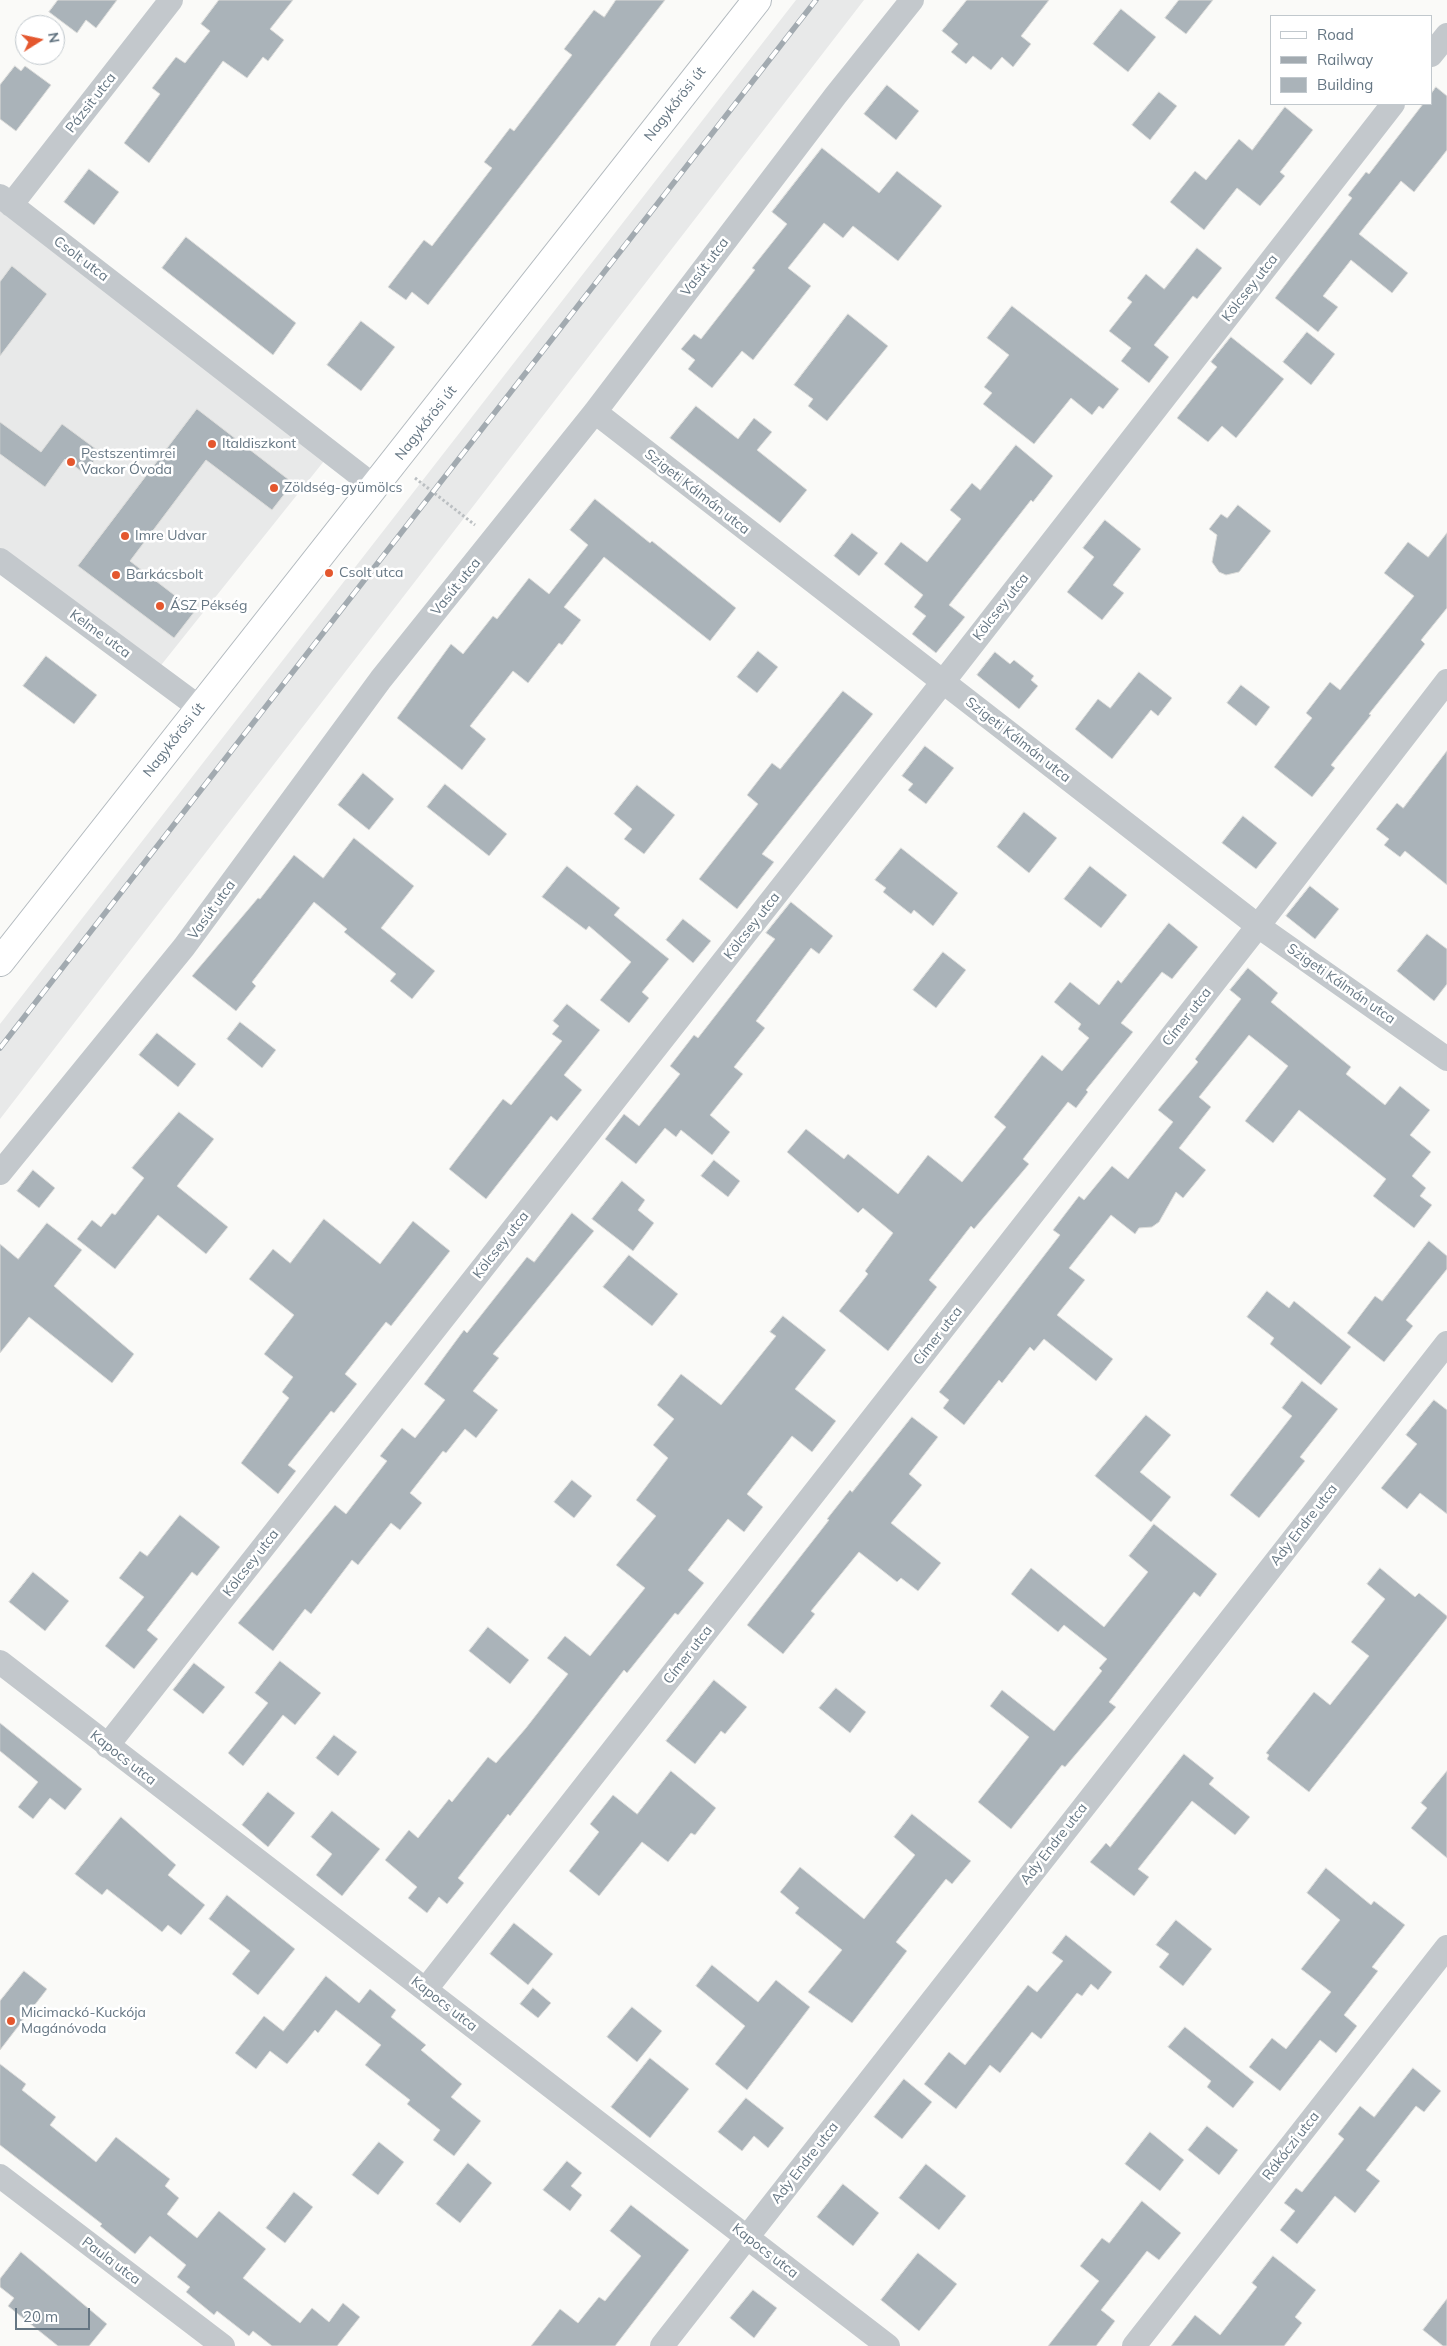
<!DOCTYPE html>
<html>
<head>
<meta charset="utf-8">
<style>
	body { margin:0 }
	#map { position:relative; width:1447px; height:2346px; overflow:hidden; background:#fafaf8; font-family:Mulish,sans-serif }
	canvas { display:block }
	.legend { position:absolute; left:1270px; top:15px; width:162px; height:90px; box-sizing:border-box; background:#fff; border:1px solid #c1c8cd; margin:0; padding:6px 9px; list-style:none; font-size:15px; color:#657683 }
	.legend li { display:flex; align-items:center; gap:10px; height:25px }
	.legend b { width:25px; border:1px solid #c1c8cd }
	.north { position:absolute; left:15px; top:15px; width:50px; height:50px; box-sizing:border-box; background:#fff; border:1px solid #c1c8cd; border-radius:50%; rotate:80deg; font-size:14px; font-weight:700; line-height:20px; text-align:center; color:#657683 }
	.north::after { content:''; display:block; margin:auto; width:18px; height:22px; background:#e4572e; clip-path:polygon(50% 0,100% 100%,50% 72%,0 100%) }
	.scale { position:absolute; left:15px; top:2308px; width:75px; height:22px; box-sizing:border-box; border:2px solid #657683; border-top:0; padding-left:6px; font-size:15px; line-height:18px; white-space:nowrap; color:#657683; -webkit-text-stroke:4px #fff; paint-order:stroke }
</style>
</head>
<body>
<div id="map">
<canvas width="1447" height="2346"></canvas>
<ul class="legend">
<li><b style="height:6px;background:#fff"></b>Road</li>
<li><b style="height:6px;background:#a2aab0"></b>Railway</li>
<li><b style="height:14px;background:#aab3b9"></b>Building</li>
</ul>
<div class="north">N</div>
<div class="scale">20 m</div>
</div>
<script>
const ctx = document.querySelector('canvas').getContext('2d');
ctx.lineJoin = 'round';
function fillPath(path, color) {
  ctx.fillStyle = color;
  ctx.fill(path, 'evenodd');
}
function stroke(path, color, width, dash) {
  ctx.strokeStyle = color;
  ctx.lineWidth = width;
  ctx.lineCap = dash ? 'butt' : 'round';
  ctx.setLineDash(dash || []);
  ctx.stroke(path);
}
function drawText(font, color, halo, rows, align = 'center') {
  ctx.font = font + ' Mulish,sans-serif';
  ctx.lineWidth = 5;
  ctx.setLineDash([]);
  ctx.textBaseline = 'middle';
  ctx.strokeStyle = halo;
  ctx.fillStyle = color;
  for (const [text, x, y, turn = 0] of rows) {
    ctx.save();
    ctx.translate(x, y);
    ctx.rotate((+turn || 0) * Math.PI / 180);
    ctx.textAlign = isNaN(turn) ? turn : align;
    if (halo) ctx.strokeText(text, 0, 0);
    ctx.fillText(text, 0, 0);
    ctx.restore();
  }
}
fillPath(new Path2D(`
	M796 0H864L0 1119V1024Z
	M0 196 332 451 154 674 0 560Z`), '#e8e9e9');
const building = new Path2D(`
	M58 0H117L96 28 86 20 77 33 49 12Z
	M219 0H293L270 29 284 40 268 61 263 57 247 78 223 61 149 163 124 143 160 94 152 88 176 57 185 63 210 31 201 24Z
	M616 0H665L428 305 412 292 406 300 388 287 424 240 432 246 492 168 484 162 510 128 514 131 572 55 564 49 594 10 604 17Z
	M967 0H1049L1021 36 1031 44 1013 67 1002 57 991 70 973 56 966 64 951 52 958 44 942 31Z
	M1179 0H1213L1186 34 1165 18Z
	M1121 9 1156 37 1128 72 1093 44Z
	M15 66 21 71 25 66 51 85 16 131 0 119V85Z
	M887 85 919 111 896 140 864 114Z
	M1436 87 1447 96V150L1414 192 1401 181 1359 234 1408 273 1392 293 1351 260 1323 296 1338 307 1318 332 1275 298 1352 198 1348 195 1366 172 1369 174 1423 104H1431V94Z
	M1159 92 1177 106 1150 140 1132 125Z
	M1285 107 1313 130 1280 172 1285 176 1260 206 1237 188 1204 230 1170 202 1195 171 1206 180 1239 139 1252 150Z
	M822 148 879 193 897 171 942 206 898 261 853 226 843 238 824 223 788 268 811 286 753 360 742 351 712 388 688 369 695 360 681 349 694 334 701 339 755 270 752 268 787 224 772 212Z
	M89 169 119 192 94 225 64 202Z
	M186 237 296 323 273 355 162 268Z
	M1197 248 1222 268 1197 299 1193 296 1154 345 1169 357 1149 383 1121 361 1131 348 1109 331 1132 302 1127 298 1146 274 1164 289Z
	M12 266 47 294 0 356V282Z
	M1012 306 1119 389 1103 409 1099 406 1092 415 1071 398 1034 444 983 404 992 393 984 387 1009 355 987 338Z
	M848 314 888 346 827 421 808 406 813 399 794 385Z
	M361 321 395 347 361 391 327 365Z
	M1307 332 1335 354 1311 385 1283 362Z
	M1231 337 1284 379 1236 438 1222 426 1208 442 1177 418 1217 367 1211 362Z
	M696 406 738 439 754 418 772 432 757 450 807 490 780 523 670 438Z
	M197 409 293 483 272 510 206 460 130 561 195 611 174 638 78 566Z
	M0 422 41 452 62 424 100 452 85 474 65 459 45 487 0 454Z
	M1016 445 1053 476 1033 502 1031 500 949 605 965 617 936 653 912 634 926 616 914 607 923 595 884 564 901 542 927 562 961 519 950 510 972 483 980 490Z
	M595 499 650 543 652 541 736 608 710 641 604 557 564 607 581 620 562 645 559 643 528 683 513 671 470 726 486 739 462 770 397 718 451 644 463 654 493 616 497 619 529 578 549 594 588 545 570 530Z
	M1238 505 1271 531 1239 572 1226 575 1219 572 1212 562 1217 535 1209 529 1221 514 1227 518Z
	M1105 520 1141 549 1113 585 1124 593 1102 620 1067 592 1094 557 1083 548Z
	M852 533 878 553 859 576 834 556Z
	M1447 533V608L1421 640 1425 644 1369 714 1371 715 1331 765 1335 768 1312 797 1274 767 1312 718 1306 713 1330 682 1340 690 1414 596 1384 573 1408 542 1428 557Z
	M758 651 778 667 757 693 737 677Z
	M995 652 1010 664 1014 660 1034 676 1031 680 1038 686 1019 709 977 675Z
	M46 656 97 695 74 724 23 686Z
	M1139 672 1172 698 1158 716 1151 710 1112 759 1075 729 1098 699 1110 708Z
	M1241 685 1270 707 1256 726 1227 703Z
	M843 691 873 714 762 854 774 862 737 909 699 879 758 804 747 795 772 763 780 769Z
	M925 746 954 768 926 804 908 790 913 784 902 776Z
	M1447 751V885L1405 851 1400 857 1384 845 1389 839 1376 829 1397 803 1403 808Z
	M363 773 394 799 369 830 338 805Z
	M445 784 507 834 489 856 427 807Z
	M637 785 675 815 644 854 624 839 632 829 614 814Z
	M1024 812 1057 838 1029 873 997 847Z
	M1243 816 1277 843 1256 869 1222 843Z
	M354 838 414 886 381 928 435 971 412 999 390 981 396 974 344 932 347 929 314 902 252 982 256 986 236 1011 192 976 258 898 260 899 294 855 323 878Z
	M901 848 958 893 933 926 914 910 911 914 883 892 886 888 875 880Z
	M567 866 620 908 614 915 669 959 642 992 649 998 629 1023 600 1000 631 962 589 926 586 930 542 897Z
	M1090 866 1127 895 1101 928 1064 899Z
	M1310 886 1339 909 1315 939 1286 916Z
	M791 902 833 936 819 954 811 948 756 1021 765 1028 734 1067 743 1074 710 1115 730 1132 712 1155 681 1130 676 1137 665 1128 636 1164 605 1139 624 1114 639 1126 680 1074 670 1066 694 1035 698 1038 775 939 766 933Z
	M683 919 711 941 693 963 666 940Z
	M1169 923 1198 947 1172 979 1162 972 1121 1023 1133 1032 1086 1090 1088 1092 1076 1108 1068 1102 1023 1159 1029 1164 974 1229 971 1226 929 1280 937 1287 888 1351 839 1311 868 1274 865 1271 893 1233 863 1208 858 1213 787 1152 806 1129 844 1159 848 1154 898 1194 928 1155 962 1182 1006 1127 994 1117 1042 1055 1062 1071 1089 1038 1078 1029 1081 1024 1054 1002 1070 982 1099 1005 1118 980 1121 983Z
	M1427 934 1447 949V984L1434 1001 1397 971Z
	M943 952 966 970 936 1008 913 990Z
	M1248 968 1278 993 1271 1002 1351 1067 1346 1074 1385 1105 1400 1086 1430 1110 1410 1135 1431 1152 1412 1176 1426 1188 1420 1196 1432 1205 1414 1228 1373 1196 1386 1179 1299 1110 1273 1143 1245 1121 1288 1066 1249 1035 1199 1097 1211 1107 1179 1148 1206 1170 1183 1198 1176 1192 1159 1222 1152 1227 1139 1228 1135 1234 1111 1215 1069 1268 1085 1280 1057 1315 1113 1359 1096 1381 1044 1339 1034 1351 1030 1347 1002 1383 999 1380 964 1425 943 1408 949 1400 939 1392 1060 1235 1053 1230 1079 1196 1084 1200 1112 1166 1128 1179 1173 1122 1158 1110 1198 1062 1195 1059 1241 999 1230 990Z
	M567 1004 600 1030 564 1075 582 1090 557 1121 551 1116 486 1199 449 1169 503 1099 511 1105 562 1041 552 1034 559 1026 553 1021Z
	M240 1022 276 1050 262 1068 227 1039Z
	M157 1033 196 1064 178 1087 139 1055Z
	M179 1112 214 1139 177 1186 228 1227 206 1254 158 1215 115 1269 77 1239 92 1220 101 1227 112 1213 115 1215 144 1178 132 1168Z
	M714 1160 740 1181 728 1197 701 1176Z
	M33 1170 55 1188 39 1208 17 1191Z
	M622 1181 645 1200 638 1210 654 1223 633 1251 592 1219Z
	M572 1213 594 1231 493 1354 499 1358 473 1391 498 1410 476 1438 465 1429 446 1453 443 1451 410 1493 422 1503 400 1530 391 1523 358 1565 352 1560 311 1614 305 1609 273 1651 238 1623 335 1505 346 1514 387 1461 380 1456 402 1428 415 1438 445 1400 424 1384 464 1330 467 1333 527 1257 534 1262Z
	M324 1219 380 1264 413 1221 450 1251 391 1326 386 1322 345 1374 357 1384 334 1413 331 1411 288 1465 296 1471 278 1494 241 1463 289 1398 282 1392 293 1377 264 1354 294 1315 249 1279 273 1249 290 1263Z
	M47 1223 82 1250 54 1286 134 1354 112 1383 29 1317 0 1353V1244L18 1259Z
	M1429 1241 1447 1256V1269L1406 1320 1413 1326 1384 1362 1347 1333 1375 1296 1382 1301Z
	M629 1255 678 1294 652 1326 603 1287Z
	M1267 1291 1289 1308 1294 1301 1351 1347 1321 1385 1270 1344 1274 1338 1247 1317Z
	M783 1316 826 1350 795 1389 836 1421 812 1452 792 1436 747 1494 763 1507 744 1532 728 1519 688 1570 704 1583 678 1615 675 1613 627 1673 624 1670 510 1816 508 1814 458 1878 464 1883 447 1904 439 1897 427 1913 408 1898 417 1887 385 1860 409 1830 418 1838 449 1799 452 1802 488 1757 496 1763 526 1728 568 1674 547 1658 565 1636 590 1656 645 1588 616 1565 656 1516 636 1500 668 1458 653 1445 674 1419 657 1405 681 1374 721 1405 776 1336 770 1332Z
	M1302 1381 1338 1409 1300 1457 1305 1461 1259 1518 1230 1495 1292 1416 1282 1408Z
	M1434 1400 1447 1410V1514L1420 1493 1407 1509 1381 1488 1417 1444 1406 1435Z
	M1146 1415 1171 1435 1140 1472 1171 1497 1151 1522 1095 1476Z
	M912 1417 938 1437 909 1474 922 1485 891 1523 941 1563 918 1591 901 1578 897 1582 859 1552 811 1611 815 1614 783 1654 747 1625 829 1520 827 1519 850 1490 852 1492Z
	M572 1480 592 1496 574 1518 554 1502Z
	M180 1515 220 1547 197 1576 192 1572 147 1630 158 1639 134 1669 105 1646 144 1597 119 1578 140 1551 147 1556Z
	M1154 1524 1217 1574 1200 1597 1194 1592 1109 1702 1116 1707 1065 1767 1062 1765 1011 1829 978 1802 1029 1737 990 1706 1002 1690 1054 1731 1102 1671 1099 1668 1107 1659 1064 1625 1058 1632 1011 1594 1031 1568 1104 1627 1148 1572 1129 1556Z
	M1380 1568 1415 1597 1419 1593 1447 1616V1618L1309 1792 1267 1759 1269 1755 1266 1753 1314 1692 1330 1705 1369 1656 1351 1642 1385 1599 1367 1584Z
	M33 1572 69 1601 45 1631 9 1602Z
	M488 1627 529 1660 510 1684 469 1651Z
	M280 1661 321 1693 295 1725 283 1715 243 1766 228 1753 268 1703 255 1693Z
	M194 1663 225 1687 203 1714 173 1690Z
	M714 1680 747 1707 725 1734 721 1731 695 1764 666 1741Z
	M836 1688 866 1712 850 1733 819 1708Z
	M0 1723 82 1789 65 1810 50 1798 33 1819 18 1807 38 1782 0 1751Z
	M334 1735 357 1752 338 1776 316 1758Z
	M1184 1754 1214 1778 1209 1784 1250 1817 1235 1835 1192 1801 1138 1869 1149 1877 1134 1896 1090 1862 1106 1843 1110 1847Z
	M671 1771 716 1808 695 1835 691 1833 668 1862 642 1842 599 1896 569 1871 599 1832 590 1824 613 1795 637 1814Z
	M1447 1771V1858L1411 1828 1427 1808 1421 1803Z
	M268 1792 295 1813 268 1847 242 1825Z
	M332 1811 380 1849 342 1896 316 1875 332 1854 311 1837Z
	M912 1814 971 1861 952 1884 946 1879 896 1942 907 1951 852 2023 808 1992 842 1950 795 1913 799 1908 780 1892 800 1867 864 1919 915 1855 894 1837Z
	M121 1817 176 1865 168 1875 205 1905 181 1935 168 1925 162 1932 107 1889 102 1895 75 1874Z
	M1326 1868 1371 1905 1374 1901 1405 1925 1372 1967 1378 1971 1344 2015 1357 2026 1336 2053 1320 2040 1280 2091 1249 2067 1272 2038 1286 2049 1331 1992 1301 1969 1340 1920 1307 1893Z
	M227 1895 295 1949 258 1995 232 1974 250 1951 209 1919Z
	M1176 1920 1212 1949 1183 1986 1159 1967 1169 1954 1156 1945Z
	M514 1923 553 1954 528 1985 490 1954Z
	M1066 1935 1112 1972 1098 1990 1091 1984 1082 1996 1077 1993 1041 2039 1032 2032 1000 2073 990 2065 956 2109 924 2084 949 2052 965 2065 1028 1985 1037 1992 1063 1961 1052 1953Z
	M712 1965 758 2002 776 1980 810 2007 747 2090 715 2064 745 2026 696 1986Z
	M24 1971 47 1989 0 2050V2001Z
	M326 1976 359 2003 370 1989 396 2010 391 2017 426 2045 421 2050 462 2084 451 2097 481 2121 454 2156 433 2140 440 2130 407 2104 410 2100 365 2065 381 2045 336 2010 318 2033 315 2030 287 2064 270 2051 256 2069 235 2053 264 2016 283 2031Z
	M533 1988 551 2003 538 2018 520 2004Z
	M632 2007 662 2031 637 2062 607 2037Z
	M1185 2027 1254 2082 1233 2108 1207 2087 1211 2081 1168 2047Z
	M650 2058 689 2089 650 2138 611 2107Z
	M0 2064 26 2084 22 2090 56 2117 50 2125 96 2162 116 2137 170 2179 165 2186 179 2198 167 2214 197 2238 219 2211 266 2249 243 2278 300 2323 312 2308 329 2322 343 2303 360 2317 337 2346H272L253 2331 249 2336 217 2311 214 2315 186 2292 190 2287 177 2277 186 2265 150 2236 135 2254 100 2226 102 2224 0 2145Z
	M1413 2068 1441 2091 1424 2112 1416 2106 1366 2170 1380 2181 1355 2213 1335 2196 1297 2244 1280 2230 1295 2211 1284 2203 1296 2188 1302 2192 1344 2139 1338 2134 1360 2106 1374 2117Z
	M904 2079 932 2102 902 2139 874 2117Z
	M746 2098 784 2128 768 2148 754 2136 742 2151 718 2132Z
	M1207 2126 1238 2150 1219 2175 1188 2150Z
	M1150 2132 1184 2160 1160 2191 1125 2164Z
	M379 2142 404 2162 378 2195 352 2175Z
	M567 2161 582 2173 571 2186 582 2195 570 2211 543 2190Z
	M468 2163 492 2183 460 2223 436 2204Z
	M926 2164 966 2196 939 2230 899 2198Z
	M843 2184 879 2213 853 2246 817 2217Z
	M294 2192 313 2207 285 2243 266 2228Z
	M1142 2201 1181 2233 1159 2260 1147 2251 1101 2310 1115 2321 1096 2346H1048L1099 2281 1080 2266 1102 2238 1109 2243Z
	M631 2205 689 2250 615 2346H531L560 2309 578 2323 599 2297 605 2301 641 2256 610 2231Z
	M21 2252 107 2324 89 2346H58L8 2306 14 2298 0 2287V2279Z
	M918 2253 957 2284 919 2331 881 2300Z
	M1273 2256 1316 2290 1295 2317 1302 2323 1284 2346H1171L1195 2315 1220 2335 1257 2287 1252 2283Z
	M753 2290 777 2308 754 2338 730 2318Z
	M1447 2299V2346H1443L1423 2330Z`);
fillPath(building, '#aab3b9');
stroke(building, '#dcdcda', 1);
const secondary = new Path2D(`
	M0 962 757 0`);
stroke(secondary, '#b3babf', 30);
stroke(new Path2D(`
	M415 478 475 525`), '#bbbfc2', 3, [2.5, 2.5]);
stroke(new Path2D(`
	M1431 55 1447 35
	M0 196 375 487
	M11 205 171 0
	M595 412 1258 926 1447 1059
	M0 560 200 708
	M0 1173 184 947 381 679 595 412 836 95 912 0
	M0 1662 888 2346
	M107 1746 943 682 1393 104
	M426 1989 1258 926 1447 681
	M0 2176 223 2346
	M662 2346 1447 1343
	M1134 2346 1447 1947`), '#c3c8cc', 24);
stroke(secondary, '#fff', 28);
const rail = new Path2D(`
	M0 1048 816 0`);
stroke(rail, '#a2aab0', 5.5);
stroke(rail, '#fff', 4, [11]);
for (const [x, y, r, color] of [
	[212,444,5,"#e4572e"],
	[71,462,5,"#e4572e"],
	[274,488,5,"#e4572e"],
	[125,536,5,"#e4572e"],
	[329,573,5,"#e4572e"],
	[116,575,5,"#e4572e"],
	[160,606,5,"#e4572e"],
	[11,2021,5,"#e4572e"]
]) {
  const dot = new Path2D();
  dot.arc(x, y, r, 0, 2 * Math.PI);
  ctx.fillStyle = color;
  ctx.fill(dot);
  stroke(dot, '#fff', 2);
}
drawText('14px', '#657683', '#fff', [
	["Pázsit utca",91,103,-52],
	["Nagykőrösi út",675,104,-52],
	["Csolt utca",81,259,37],
	["Vasút utca",705,267,-53],
	["Kölcsey utca",1250,288,-52],
	["Nagykőrösi út",426,423,-52],
	["Szigeti Kálmán utca",697,492,38],
	["Vasút utca",456,587,-51],
	["Kölcsey utca",1001,607,-52],
	["Kelme utca",100,634,36],
	["Nagykőrösi út",174,740,-52],
	["Szigeti Kálmán utca",1018,740,38],
	["Vasút utca",212,910,-54],
	["Kölcsey utca",752,926,-52],
	["Szigeti Kálmán utca",1341,984,35],
	["Címer utca",1187,1017,-52],
	["Kölcsey utca",501,1245,-52],
	["Címer utca",938,1336,-52],
	["Ady Endre utca",1304,1525,-52],
	["Kölcsey utca",251,1563,-52],
	["Címer utca",688,1655,-52],
	["Kapocs utca",123,1758,38],
	["Ady Endre utca",1054,1844,-52],
	["Kapocs utca",444,2004,38],
	["Rákóczi utca",1291,2146,-52],
	["Ady Endre utca",805,2163,-52],
	["Kapocs utca",765,2251,38],
	["Paula utca",111,2261,37]
]);
drawText('14px', '#657683', '#fff', [
	["Italdiszkont",222,444],
	["Pestszentimrei",81,454],
	["Vackor Óvoda",81,470],
	["Zöldség-gyümölcs",284,488],
	["Imre Udvar",135,536],
	["Csolt utca",339,573],
	["Barkácsbolt",126,575],
	["ÁSZ Pékség",170,606],
	["Micimackó-Kuckója",21,2013],
	["Magánóvoda",21,2029]
], 'left');
</script>
</body>
</html>
